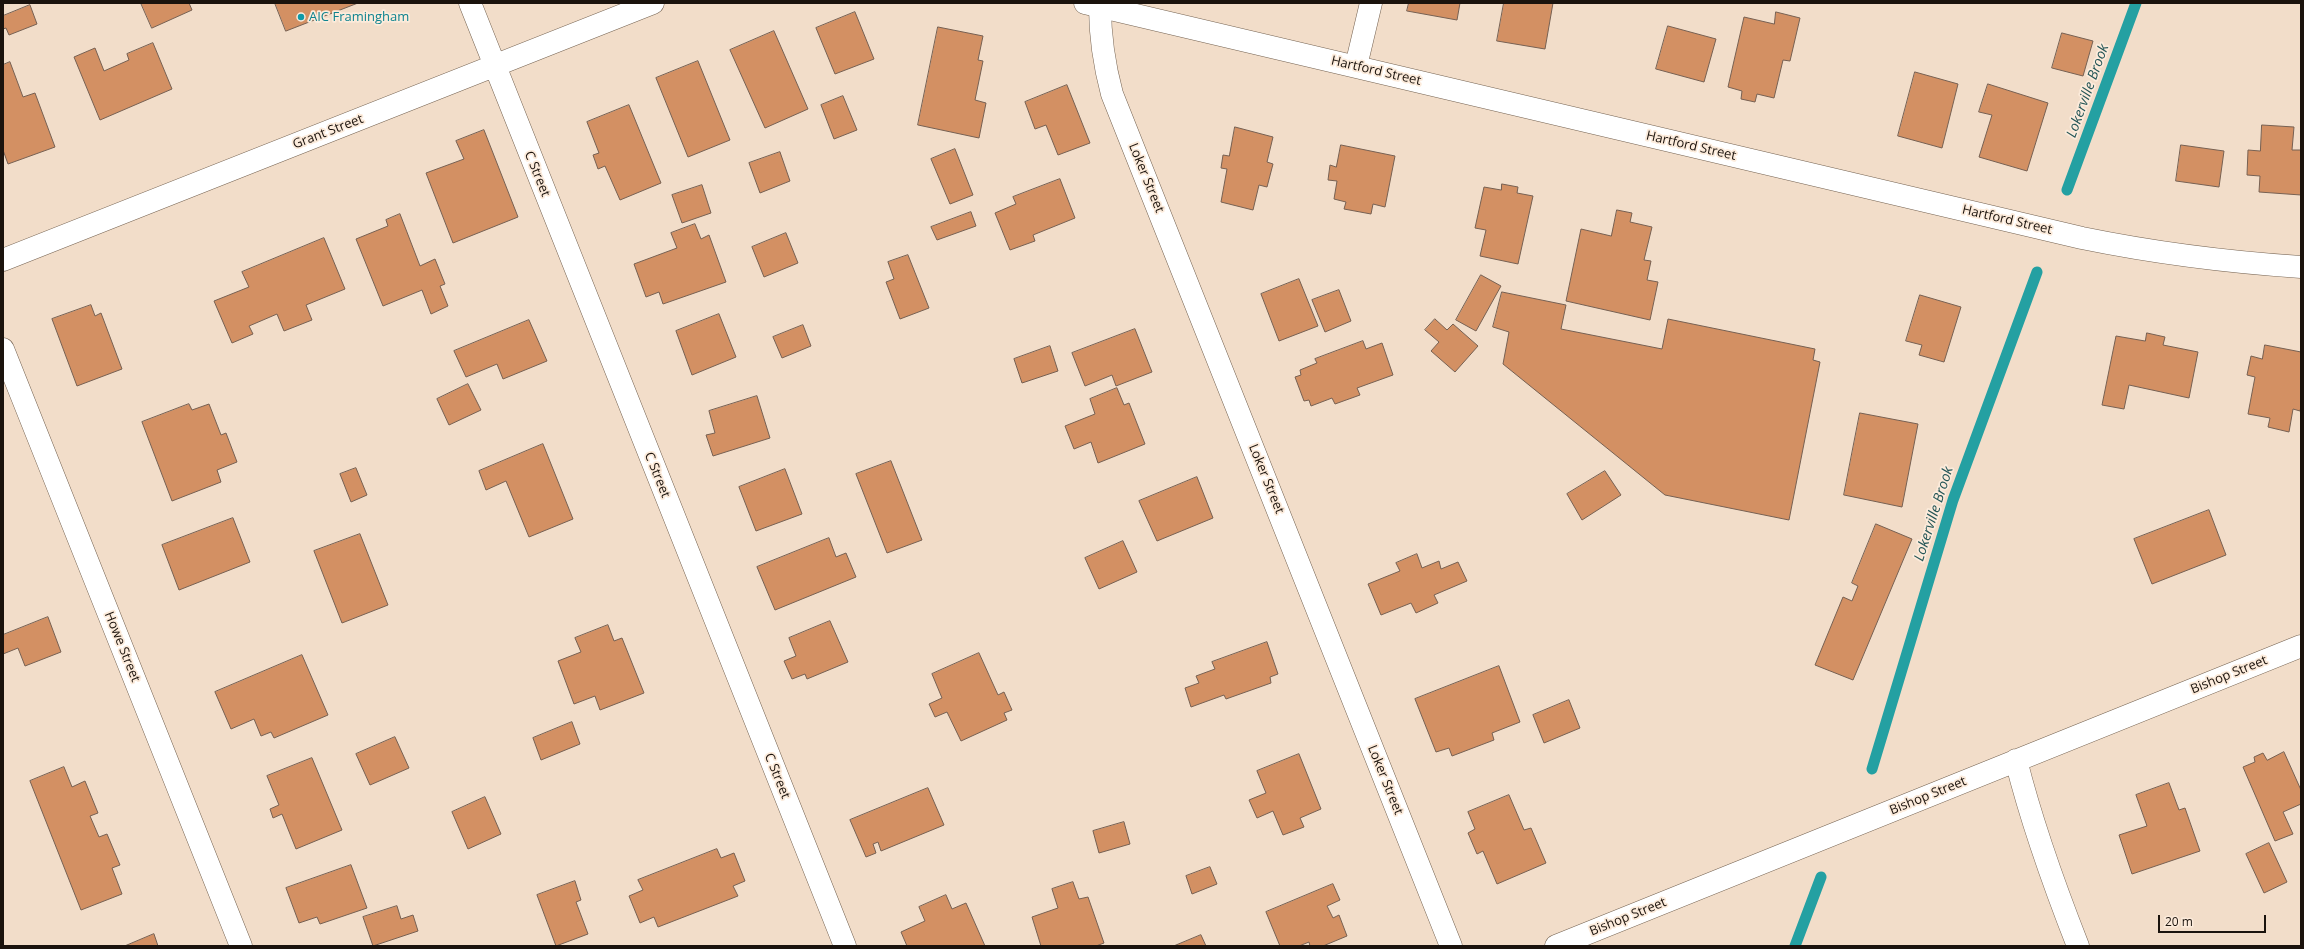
<!DOCTYPE html>
<html>
<head>
<meta charset="utf-8">
<style>
	body { margin:0 }
	#map { position:relative; width:2304px; height:949px; overflow:hidden; background:#f2ddc9; font-family:"Open Sans",sans-serif }
	canvas { display:block }
	.frame { position:absolute; inset:0; border:4px solid #1b130d; pointer-events:none }
	.scale { position:absolute; left:2158px; top:915px; width:108px; height:18px; box-sizing:border-box; border:2px solid #1b130d; border-top:0; padding-left:5px; font-size:12px; line-height:14px; white-space:nowrap; color:#1b130d; -webkit-text-stroke:3px #fcebdb; paint-order:stroke }
</style>
</head>
<body>
<div id="map">
<canvas width="2304" height="949"></canvas>
<div class="frame"></div>
<div class="scale">20 m</div>
</div>
<script>
const ctx = document.querySelector('canvas').getContext('2d');
ctx.lineJoin = 'round';
function stroke(path, color, width, dash) {
  ctx.strokeStyle = color;
  ctx.lineWidth = width;
  ctx.lineCap = dash ? 'butt' : 'round';
  ctx.setLineDash(dash || []);
  ctx.stroke(path);
}
function fillPath(path, color) {
  ctx.fillStyle = color;
  ctx.fill(path, 'evenodd');
}
function drawText(font, color, halo, rows, align = 'center') {
  ctx.font = font + ' "Open Sans",sans-serif';
  ctx.lineWidth = 3.5;
  ctx.setLineDash([]);
  ctx.textBaseline = 'middle';
  ctx.strokeStyle = halo;
  ctx.fillStyle = color;
  for (const [text, x, y, turn = 0] of rows) {
    ctx.save();
    ctx.translate(x, y);
    ctx.rotate((+turn || 0) * Math.PI / 180);
    ctx.textAlign = isNaN(turn) ? turn : align;
    if (halo) ctx.strokeText(text, 0, 0);
    ctx.fillText(text, 0, 0);
    ctx.restore();
  }
}
stroke(new Path2D(`
	M2067 190 2136 3
	M1872 769 1953 500 2037 272
	M1795 946 1821 877`), '#24a0a2', 11);
const building = new Path2D(`
	M141 3H189L192 10 152 28Z
	M275 3H358L286 31Z
	M1409 3H1460L1457 20 1407 11Z
	M1504 3H1553L1545 49 1497 41Z
	M30 5 37 24 9 35 6 28 3 29V16Z
	M855 12 874 59 835 74 816 28Z
	M1776 12 1800 18 1790 61 1783 60 1774 98 1757 94 1755 102 1741 99 1742 91 1728 87 1744 17 1774 24Z
	M1668 26 1716 39 1704 82 1656 69Z
	M938 27 983 36 978 60 983 61 975 100 986 103 979 138 918 125Z
	M774 31 808 109 765 128 730 50Z
	M2062 33 2093 41 2083 76 2052 68Z
	M153 43 172 89 100 120 74 57 95 48 104 71 129 60 127 54Z
	M698 61 730 140 688 157 656 78Z
	M10 62 23 97 35 93 55 147 8 164 3 150V65Z
	M1915 72 1958 84 1942 148 1898 136Z
	M1988 84 2048 103 2027 171 1979 157 1992 115 1979 112Z
	M1067 85 1090 143 1058 155 1046 125 1035 129 1025 102Z
	M843 96 857 130 834 139 821 105Z
	M629 105 661 183 620 200 605 166 598 169 593 155 599 153 587 122Z
	M2262 125 2294 127 2292 150H2301V195L2259 192 2260 176 2247 175 2248 150 2260 151Z
	M1235 127 1273 137 1267 162 1273 164 1267 187 1259 185 1253 210 1221 202 1227 169 1221 168 1223 155 1229 156Z
	M484 130 518 217 453 243 426 173 464 159 456 141Z
	M1341 145 1395 156 1385 207 1373 204 1371 214 1344 209 1346 202 1334 199 1337 181 1328 180 1330 165 1336 167Z
	M2181 145 2224 151 2219 187 2176 181Z
	M955 149 973 195 950 204 931 159Z
	M780 152 790 181 760 193 749 163Z
	M1060 179 1075 218 1033 235 1035 241 1010 250 995 213 1016 204 1013 197Z
	M1502 184 1518 187 1517 193 1533 196 1518 264 1480 256 1486 230 1475 228 1484 187 1501 190Z
	M702 185 711 213 682 223 672 195Z
	M1617 210 1632 213 1630 222 1652 227 1644 260 1651 261 1647 280 1658 282 1650 320 1566 301 1581 229 1611 236Z
	M971 212 976 226 937 240 931 227Z
	M400 214 420 266 435 259 445 284 440 286 448 306 431 314 422 290 383 306 356 239 388 226 386 220Z
	M695 224 701 239 709 235 726 282 663 304 659 292 646 297 634 264 677 248 671 233Z
	M786 233 798 263 764 277 752 247Z
	M324 238 345 289 306 305 312 320 284 331 277 314 249 326 253 334 232 343 214 301 249 287 242 272Z
	M908 255 929 308 900 319 886 282 894 279 888 262Z
	M1481 275 1501 286 1476 331 1456 320Z
	M1299 279 1318 326 1279 341 1261 294Z
	M1339 290 1351 321 1325 332 1312 300Z
	M1502 292 1566 305 1561 329 1662 349 1668 319 1815 349 1813 360 1820 362 1789 520 1665 495 1503 364 1509 332 1493 327Z
	M1920 295 1961 307 1944 362 1919 355 1922 345 1906 341Z
	M91 305 95 316 101 313 122 369 77 386 52 319Z
	M719 314 736 357 692 375 676 331Z
	M1435 319 1447 330 1453 324 1478 346 1455 372 1431 351 1439 342 1425 330Z
	M529 320 547 361 503 379 497 364 466 377 454 351Z
	M803 325 811 346 782 358 773 337Z
	M1135 329 1152 372 1116 386 1112 375 1085 386 1072 353Z
	M2147 333 2165 337 2163 345 2198 352 2189 398 2129 385 2124 409 2102 405 2116 336 2145 341Z
	M1363 341 1366 349 1382 343 1393 375 1357 388 1360 395 1335 404 1332 398 1311 406 1309 400 1304 401 1295 377 1301 375 1300 370 1317 363 1315 359Z
	M2265 345 2301 352V406L2300 411 2293 409 2289 432 2268 427 2270 418 2248 414 2255 377 2247 375 2251 356 2262 359Z
	M1050 346 1058 371 1022 383 1014 359Z
	M468 384 481 410 449 425 437 399Z
	M1117 388 1124 405 1129 403 1145 444 1098 463 1091 442 1074 449 1065 426 1095 414 1090 399Z
	M757 396 770 438 713 456 706 435 715 433 709 411Z
	M189 404 192 410 209 404 221 435 226 433 237 462 217 470 221 482 172 501 142 422Z
	M1860 413 1918 424 1902 507 1844 495Z
	M543 444 573 519 529 537 506 481 486 490 479 471Z
	M891 461 922 540 887 553 856 474Z
	M356 468 367 495 351 502 340 474Z
	M785 469 802 514 756 531 739 487Z
	M1605 471 1621 495 1582 520 1567 494Z
	M1197 477 1213 518 1157 541 1139 501Z
	M2209 510 2226 555 2152 584 2134 539Z
	M233 518 250 562 179 590 162 545Z
	M1876 524 1912 539 1853 680 1815 665 1843 597 1852 601 1858 586 1852 583Z
	M360 534 388 605 342 623 314 551Z
	M829 538 836 557 846 553 856 577 775 610 757 567Z
	M1123 541 1137 572 1099 589 1085 558Z
	M1417 554 1422 568 1439 561 1441 569 1458 562 1467 581 1434 595 1438 603 1416 613 1411 603 1381 615 1368 584 1400 571 1396 563Z
	M48 617 61 652 25 666 18 648 3 654V635Z
	M830 621 848 662 807 679 805 674 792 679 784 661 796 656 789 638Z
	M608 625 614 641 622 638 644 693 600 710 595 696 574 704 558 661 581 652 575 638Z
	M1267 642 1278 674 1270 677 1271 683 1226 699 1224 695 1191 707 1185 688 1199 683 1196 676 1215 669 1212 662Z
	M979 653 998 695 1004 692 1012 710 1004 713 1007 720 961 741 947 712 935 717 929 704 942 698 932 674Z
	M302 655 328 715 274 738 271 732 261 736 254 719 231 729 215 692Z
	M1499 666 1520 722 1492 733 1494 740 1452 756 1449 748 1436 752 1415 699Z
	M1569 700 1580 728 1544 743 1533 715Z
	M572 722 580 744 541 760 533 738Z
	M395 737 409 768 370 785 356 754Z
	M2284 752 2301 790V804L2283 812 2293 834 2275 841 2243 767 2255 762 2254 757 2263 753 2267 760Z
	M1299 754 1321 809 1300 818 1304 827 1283 835 1273 811 1257 818 1249 800 1266 793 1257 771Z
	M312 758 342 830 296 849 282 814 273 818 270 809 279 805 267 776Z
	M64 767 72 787 85 781 98 813 90 816 99 837 107 834 120 865 112 868 122 894 81 910 30 781Z
	M2169 783 2179 810 2185 808 2200 851 2132 874 2119 835 2147 826 2136 795Z
	M928 788 944 825 881 851 878 842 873 844 876 853 866 857 850 820Z
	M1509 795 1524 830 1531 828 1546 863 1497 884 1483 851 1477 854 1468 833 1475 829 1468 812Z
	M485 797 501 834 468 849 452 812Z
	M1124 822 1130 844 1099 853 1093 831Z
	M2269 843 2287 882 2264 893 2246 854Z
	M717 849 721 858 734 853 745 881 733 886 738 896 658 927 654 917 640 923 629 896 643 890 638 880Z
	M351 865 367 908 320 924 317 917 299 923 286 888Z
	M1210 867 1217 884 1192 894 1186 876Z
	M575 881 581 900 576 902 588 934 556 946 537 895Z
	M1073 882 1079 899 1088 897 1104 943 1096 946H1041L1032 917 1058 908 1052 889Z
	M1333 884 1340 900 1327 906 1333 918 1339 915 1347 936 1323 946H1310L1309 942 1299 946H1280L1266 912Z
	M946 895 952 909 966 903 985 946H907L901 932 925 921 919 907Z
	M397 906 401 919 413 915 418 931 373 946 363 917Z
	M154 934 158 946H125Z
	M1201 935 1206 946H1174Z`);
fillPath(building, '#d39063');
stroke(building, '#766052', 1);
const minor = new Path2D(`
	M470 3 845 946
	M1100 7C1100 38 1104 64 1112 94L1451 946
	M1356 66 1371 3
	M3 260 653 3
	M3 349 241 946
	M2016 760C2032 824 2054 885 2078 946
	M1556 946 2301 646`);
const major = new Path2D(`
	M1085 3 2082 238C2155 253 2227 262 2301 267`);
stroke(minor, '#756352', 23);
stroke(major, '#756352', 23);
stroke(minor, '#fff', 22);
stroke(major, '#fff', 22);
for (const [x, y, r, color] of [
	[301,17,4,"#0f9aa8"]
]) {
  const dot = new Path2D();
  dot.arc(x, y, r, 0, 2 * Math.PI);
  ctx.fillStyle = color;
  ctx.fill(dot);
  stroke(dot, '#fcebdb', 1.5);
}
drawText('13px', '#0d838f', '#fcebdb', [
	["AIC Framingham",309,17]
], 'left');
drawText('13px', '#1b130d', '#fcebdb', [
	["Hartford Street",1376,71,13],
	["Grant Street",328,132,-21],
	["Hartford Street",1691,146,13],
	["C Street",537,174,68],
	["Loker Street",1146,178,68],
	["Hartford Street",2007,220,13],
	["C Street",657,475,68],
	["Loker Street",1266,479,68],
	["Howe Street",122,647,68],
	["Bishop Street",2229,675,-22],
	["C Street",777,776,68],
	["Loker Street",1385,780,68],
	["Bishop Street",1928,796,-22],
	["Bishop Street",1628,917,-22]
]);
drawText('italic 14px', '#255657', '#fcebdb', [
	["Lokerville Brook",2088,91,-70],
	["Lokerville Brook",1934,514,-72]
]);
</script>
</body>
</html>
